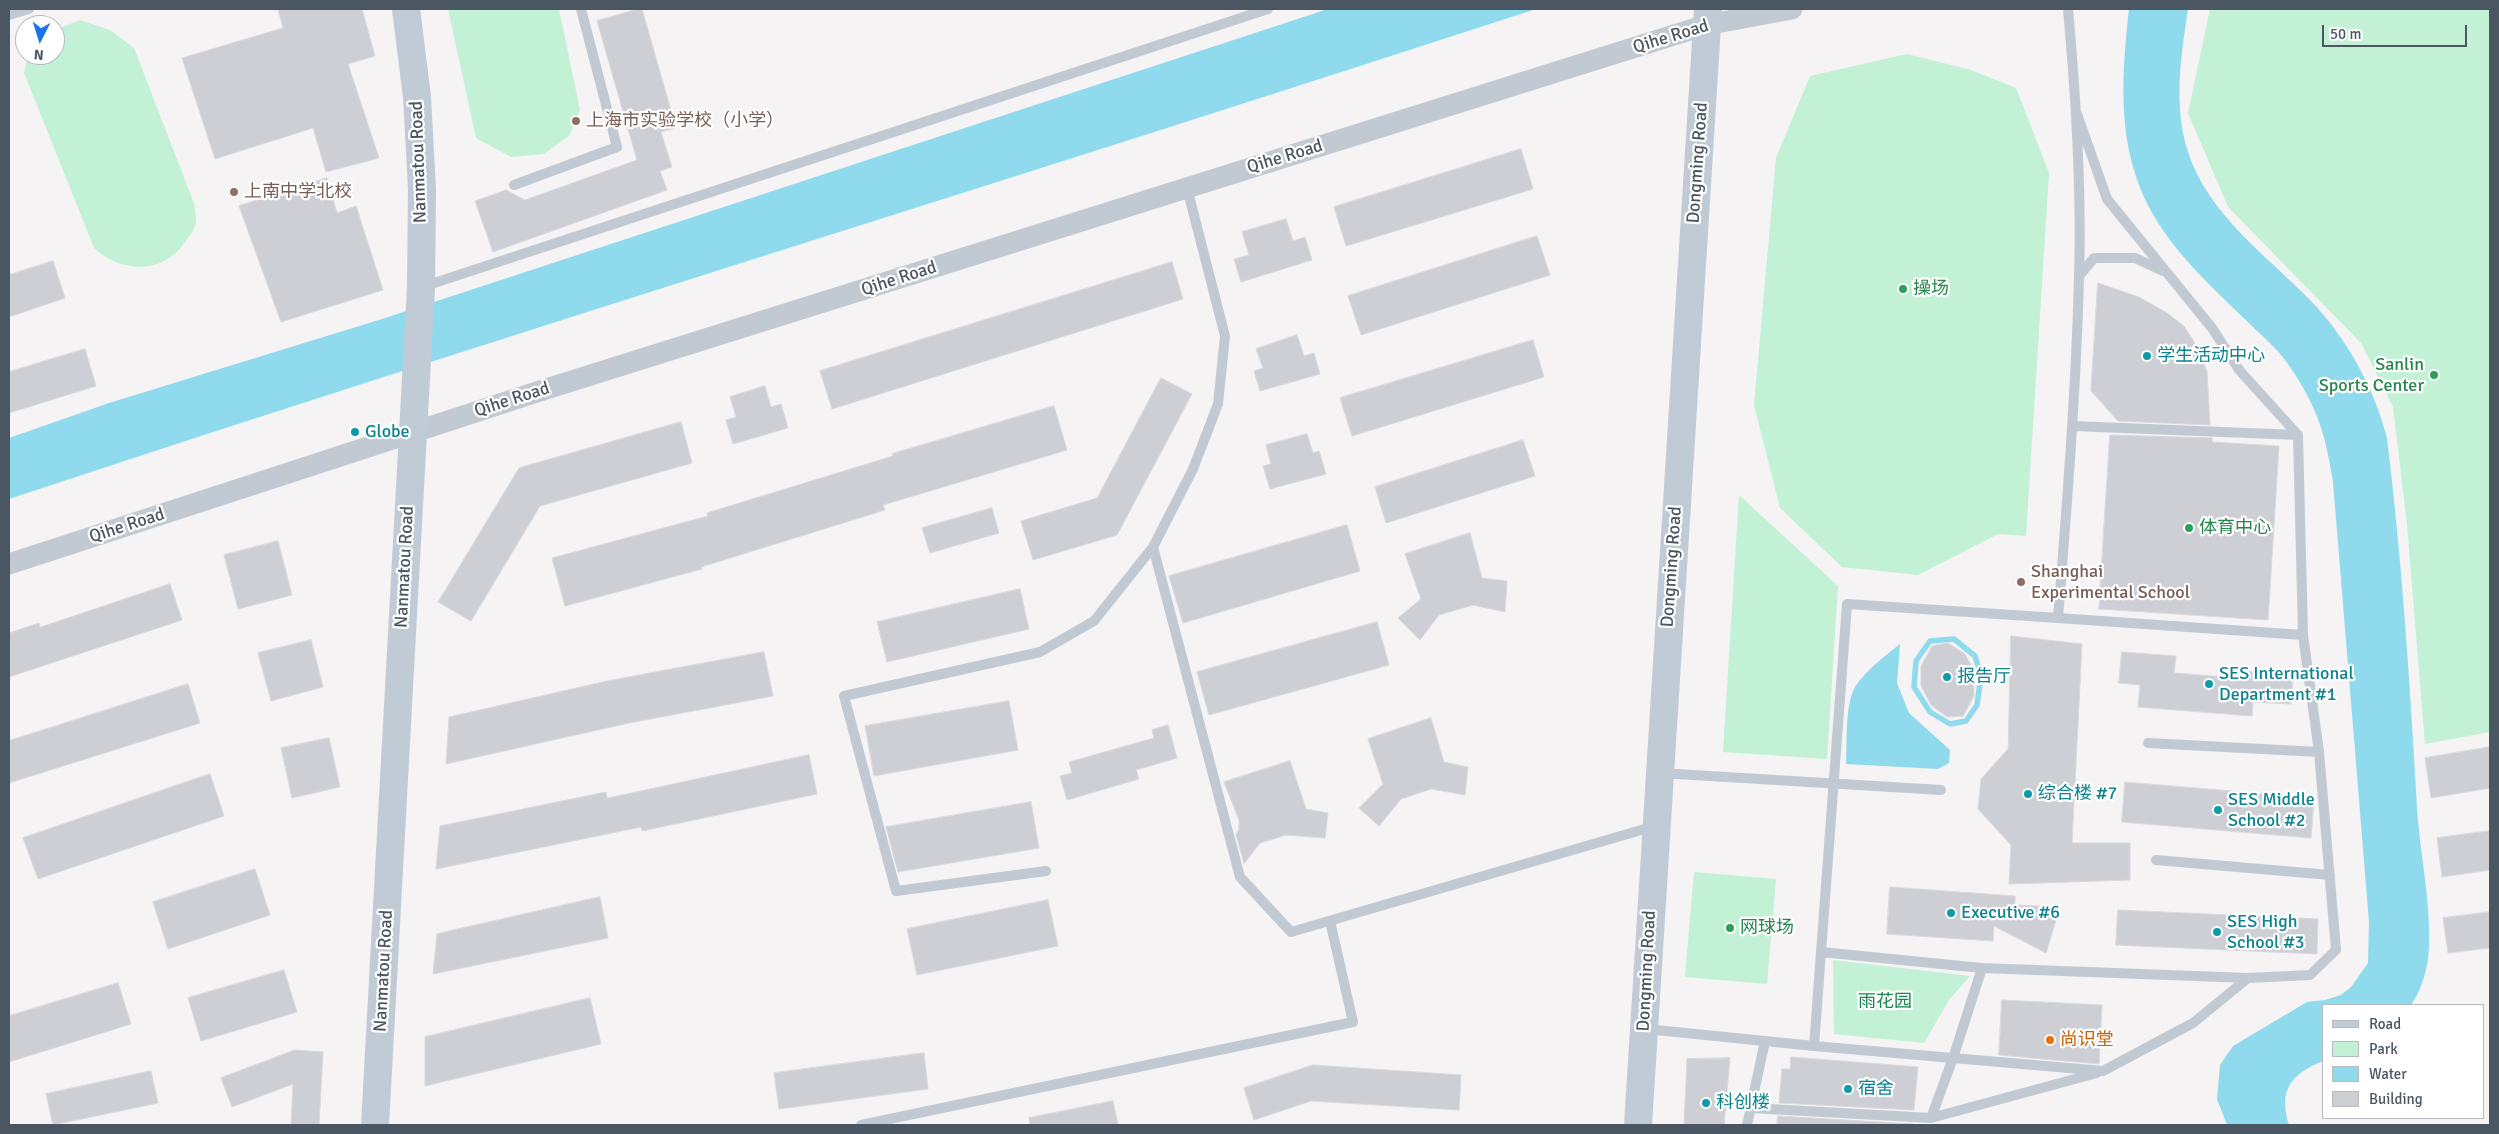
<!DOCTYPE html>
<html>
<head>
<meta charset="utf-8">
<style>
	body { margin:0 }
	#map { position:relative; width:2499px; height:1134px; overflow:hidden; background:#f5f3f3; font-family:Signika,sans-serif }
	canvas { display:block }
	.frame { position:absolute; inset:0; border:10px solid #4a5661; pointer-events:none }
	.legend { position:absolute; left:2322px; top:1004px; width:162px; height:115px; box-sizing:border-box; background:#fff; border:1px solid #b7bbc0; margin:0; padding:6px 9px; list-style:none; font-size:15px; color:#4a5661 }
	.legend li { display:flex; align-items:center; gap:10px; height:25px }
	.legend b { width:25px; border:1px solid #b7bbc0 }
	.north { position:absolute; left:15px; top:15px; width:50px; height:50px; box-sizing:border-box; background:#fff; border:1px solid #b7bbc0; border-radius:50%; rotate:185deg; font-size:14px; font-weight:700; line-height:20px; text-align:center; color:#4a5661 }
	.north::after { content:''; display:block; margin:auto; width:18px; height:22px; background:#1a73e8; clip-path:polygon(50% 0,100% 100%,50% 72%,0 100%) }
	.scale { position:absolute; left:2322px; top:25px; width:145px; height:22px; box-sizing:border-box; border:2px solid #4a5661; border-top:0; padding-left:6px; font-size:15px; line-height:18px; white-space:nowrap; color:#4a5661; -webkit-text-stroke:4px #fff; paint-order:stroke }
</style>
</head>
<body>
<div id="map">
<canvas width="2499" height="1134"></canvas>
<div class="frame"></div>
<ul class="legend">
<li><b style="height:6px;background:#c1cbd6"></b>Road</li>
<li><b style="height:14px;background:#c3f1d5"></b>Park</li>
<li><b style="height:14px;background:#90daee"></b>Water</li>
<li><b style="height:14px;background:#cdcfd5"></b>Building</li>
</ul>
<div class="north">N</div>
<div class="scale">50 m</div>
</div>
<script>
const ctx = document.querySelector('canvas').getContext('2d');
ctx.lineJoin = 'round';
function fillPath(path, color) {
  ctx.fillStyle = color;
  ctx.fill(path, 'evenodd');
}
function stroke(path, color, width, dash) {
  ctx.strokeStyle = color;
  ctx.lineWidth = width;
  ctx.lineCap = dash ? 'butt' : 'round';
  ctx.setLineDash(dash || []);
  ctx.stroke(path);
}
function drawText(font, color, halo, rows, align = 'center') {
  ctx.font = font + ' Signika,"Noto Sans SC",sans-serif';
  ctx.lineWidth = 4.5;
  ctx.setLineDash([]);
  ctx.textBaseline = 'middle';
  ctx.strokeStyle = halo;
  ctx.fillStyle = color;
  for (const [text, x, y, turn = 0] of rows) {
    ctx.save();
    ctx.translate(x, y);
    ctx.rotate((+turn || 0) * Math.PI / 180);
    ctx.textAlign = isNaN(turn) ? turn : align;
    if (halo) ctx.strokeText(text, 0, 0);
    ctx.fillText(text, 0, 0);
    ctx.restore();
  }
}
fillPath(new Path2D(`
	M448 9H559L580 110 569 136 544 154 511 157 476 138Z
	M2210 9H2490V732L2425 744 2407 524 2393 407 2361 343 2228 207 2188 113Z
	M80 20 110 30 134 48 195 206C195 212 197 220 195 226 194 231 188 237 185 242 163 275 121 273 94 248L24 73 28 55H55V30Z
	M1907 54 1971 70 2016 88 2049 173 2026 536 1998 534 1918 575 1842 567 1780 508 1754 405 1776 158 1810 76Z
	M1739 495 1838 586 1827 759 1723 752Z
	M1694 872 1776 879 1767 984 1685 977Z
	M1833 960 1970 976 1949 1000 1924 1043 1834 1034Z`), '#c3f1d5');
fillPath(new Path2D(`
	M1328 9H1536C1028 175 516 331 9 499V438L109 403 382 319Z
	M2129 9H2188C2181 56 2173 105 2188 152 2208 214 2266 255 2310 300 2346 337 2374 387 2387 438 2402 560 2410 685 2417 808 2420 855 2431 901 2429 948 2428 968 2422 989 2411 1005H2323V1061C2291 1074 2278 1090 2289 1125H2227L2217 1099 2220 1065 2233 1046 2307 1002 2325 1000 2341 995 2351 987 2368 963 2369 922 2333 482C2326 436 2317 406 2290 367 2280 351 2264 338 2251 325 2211 286 2167 248 2143 195 2117 135 2122 72 2129 9Z
	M1900 644 1897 683 1909 713 1950 750 1949 763 1938 769 1846 764C1847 744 1845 704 1855 687 1867 669 1884 657 1900 644Z`), '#90daee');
stroke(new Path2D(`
	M1954 639 1975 656 1981 676 1977 705 1966 721 1950 724 1930 712 1914 687 1916 661 1930 641Z`), '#90daee', 5.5);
const building = new Path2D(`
	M278 9H362L375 56 348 64 379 158 326 172 313 128 215 159 182 58 283 28Z
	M638 9H642L676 128 661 132 672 167 660 171 667 190 493 252 475 201 506 190 525 200 637 160 597 21Z
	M1521 149 1533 189 1346 246 1334 207Z
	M327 178 337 213 356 206 383 290 281 322 239 206Z
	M1286 219 1293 241 1305 237 1312 260 1241 282 1234 259 1249 255 1242 232Z
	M1537 236 1550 275 1361 335 1348 296Z
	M53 261 65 298 9 317V275Z
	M1172 262 1183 299 832 409 820 371Z
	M2098 283 2139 297 2167 313 2184 326 2193 340 2207 371 2210 425 2118 421 2091 391Z
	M1297 335 1304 356 1314 353 1320 374 1260 391 1254 371 1263 368 1256 349Z
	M1533 340 1544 377 1352 436 1340 398Z
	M85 349 96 386 9 413V372Z
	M1161 378 1192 394 1117 535 1033 560 1021 521 1097 498Z
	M765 386 771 407 781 404 788 428 733 444 726 420 736 417 730 397Z
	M1054 406 1067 450 883 505 885 510 701 567 702 569 565 606 552 558 708 516 707 513 893 456 892 454Z
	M681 422 692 463 540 506 471 621 438 602 519 468Z
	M1307 434 1313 453 1319 451 1326 474 1270 489 1263 466 1271 464 1266 445Z
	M2110 435 2212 438V442L2279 446 2268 620 2099 609Z
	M1523 440 1535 476 1386 523 1375 487Z
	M992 508 999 533 930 553 922 528Z
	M1347 525 1360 571 1183 623 1169 576Z
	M1470 533 1482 578 1507 581 1505 612 1473 605 1439 615 1420 640 1398 618 1421 599 1405 554Z
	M278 541 292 595 238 609 224 555Z
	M170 584 182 620 9 677V633L39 623 40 627Z
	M1020 589 1029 629 887 662 877 622Z
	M1377 622 1389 665 1209 715 1197 672Z
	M2011 636 2082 644 2072 843H2130V880L2009 884 2011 845 1978 809 1981 779 2008 749Z
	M311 640 323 687 271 701 258 653Z
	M1948 643 1965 654 1973 669 1974 696 1963 716 1947 717 1931 705 1921 686V666L1932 646Z
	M764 652 773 696 629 723 446 764 449 717 607 681Z
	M2122 652 2176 656 2174 673 2240 678 2241 671 2293 675 2291 704 2253 702 2252 716 2138 707 2140 685 2119 683Z
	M188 684 200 723 9 783V741Z
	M1009 701 1018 750 874 776 865 726Z
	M1431 718 1444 762 1468 767 1465 795 1431 789 1401 799 1379 826 1359 808 1383 784 1368 739Z
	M1168 725 1177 758 1136 770 1139 779 1067 800 1060 776 1072 773 1069 762 1154 738 1152 730Z
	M329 738 340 787 292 798 281 748Z
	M2490 747V788L2431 798 2425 758Z
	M809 755 817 794 642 831 641 827 436 869 440 826 606 792 607 798Z
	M1290 761 1306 809 1328 813 1325 838 1286 835 1260 843 1244 864 1236 834 1239 830V820L1224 782Z
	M210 774 224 816 38 879 23 838Z
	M2125 782 2314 798 2311 838 2122 822Z
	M1031 802 1039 848 898 872 886 827Z
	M2490 831V870L2442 877 2437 838Z
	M255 869 270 915 168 949 153 902Z
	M1890 887 2015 896V905L2060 907 2046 953 1994 926 1993 941 1887 934Z
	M600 897 608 938 433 974 437 934Z
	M1048 900 1058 946 917 975 907 929Z
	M2118 910 2318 919 2317 954 2116 945Z
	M2490 912V948L2448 953 2443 918Z
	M284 970 297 1012 201 1041 188 998Z
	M118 983 131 1024 9 1062V1016Z
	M590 998 601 1044 425 1086V1037Z
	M2002 1000 2102 1005 2099 1064 1999 1055Z
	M295 1050 323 1052 319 1125H291L293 1084 232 1107 221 1078Z
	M924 1053 928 1089 779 1109 774 1073Z
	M1791 1057 1918 1067 1914 1110 1779 1103 1782 1069H1790Z
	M1730 1058 1724 1125H1684L1687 1059Z
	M1313 1065 1461 1075 1459 1110 1311 1101 1254 1120 1244 1088Z
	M151 1071 158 1103 53 1125 46 1094Z
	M1113 1101 1118 1125H1030L1029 1118Z
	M1778 1116 1913 1124 1777 1125Z`);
fillPath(building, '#cdcfd5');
stroke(building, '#d7d9de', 1);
stroke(new Path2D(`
	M2068 9C2076 98 2082 188 2079 277 2076 391 2067 504 2058 618L1847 604 1814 1046 1953 1058 1982 968 2248 978 2310 975 2336 950 2319 752 2303 635 2298 435 2240 371 2212 328 2107 199 2077 114
	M9 15 29 9
	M514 185 617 147 581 9
	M2079 276 2094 258H2135L2163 271
	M422 287 1268 9
	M2073 426 2298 435
	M1153 547 1240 877 1291 932 1655 826
	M2058 618 2303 635
	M2148 743 2319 752
	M1660 773 1941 790
	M2156 860 2330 875
	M1046 871 896 891 844 696 1040 652 1094 621 1153 547 1193 469 1218 404 1225 336 1187 188
	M1821 952 1982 968
	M1646 1029 1814 1046
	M1751 1108 1931 1118 1953 1058 2103 1071 2193 1023 2248 978
	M1931 1118 2097 1073
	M861 1125 1353 1022 1330 921
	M1747 1125 1765 1041`), '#c1cad2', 10);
stroke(new Path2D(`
	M9 564 543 390 1706 25 1792 9`), '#c1cad2', 21);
stroke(new Path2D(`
	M375 1125 421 287 422 189 417 97 406 9
	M1638 1125 1708 9`), '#c1cbd6', 28);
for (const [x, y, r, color] of [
	[576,121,5,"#8d6e63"],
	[234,192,5,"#8d6e63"],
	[1903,289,5,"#2e9e5b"],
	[2147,356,5,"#0f9aa8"],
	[2434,375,5,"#2e9e5b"],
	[355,432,5,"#0f9aa8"],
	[2189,528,5,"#2e9e5b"],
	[2021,582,5,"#8d6e63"],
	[1947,677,5,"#0f9aa8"],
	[2209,684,5,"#0f9aa8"],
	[2028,794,5,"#0f9aa8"],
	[2218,810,5,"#0f9aa8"],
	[1951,913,5,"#0f9aa8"],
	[1730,928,5,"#2e9e5b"],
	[2217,932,5,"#0f9aa8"],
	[2050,1040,5,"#e8710a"],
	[1848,1089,5,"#0f9aa8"],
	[1706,1103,5,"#0f9aa8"]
]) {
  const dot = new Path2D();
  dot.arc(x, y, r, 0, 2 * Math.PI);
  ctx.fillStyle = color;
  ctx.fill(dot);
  stroke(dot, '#fff', 2);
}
drawText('18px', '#4a5661', '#fff', [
	["Qihe Road",1671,37,-17],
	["Qihe Road",1285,157,-17],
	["Nanmatou Road",419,162,-92],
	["Dongming Road",1698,163,-86],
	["Qihe Road",899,279,-18],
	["Qihe Road",512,400,-18],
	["Qihe Road",127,526,-18],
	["Nanmatou Road",405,567,-87],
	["Dongming Road",1672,567,-86],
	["Nanmatou Road",384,971,-87],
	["Dongming Road",1647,971,-87]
]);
drawText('18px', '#785e54', '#fff', [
	["上海市实验学校（小学）",586,121],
	["上南中学北校",244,192],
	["Shanghai",2031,572],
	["Experimental School",2031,593]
], 'left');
drawText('18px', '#27864d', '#fff', [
	["操场",1913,289],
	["Sanlin",2424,365,"right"],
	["Sports Center",2424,386,"right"],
	["体育中心",2199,528],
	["网球场",1740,928]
], 'left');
drawText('18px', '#0d838f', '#fff', [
	["学生活动中心",2157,356],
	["Globe",365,432],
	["SES International",2219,674],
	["Department #1",2219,695],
	["报告厅",1957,677],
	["综合楼 #7",2038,794],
	["SES Middle",2228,800],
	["School #2",2228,821],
	["Executive #6",1961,913],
	["SES High",2227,922],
	["School #3",2227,943],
	["宿舍",1858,1089],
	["科创楼",1716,1103]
], 'left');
drawText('18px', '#17864f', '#fff', [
	["雨花园",1885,1002]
]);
drawText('18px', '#c56008', '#fff', [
	["尚识堂",2060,1040]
], 'left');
</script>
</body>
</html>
